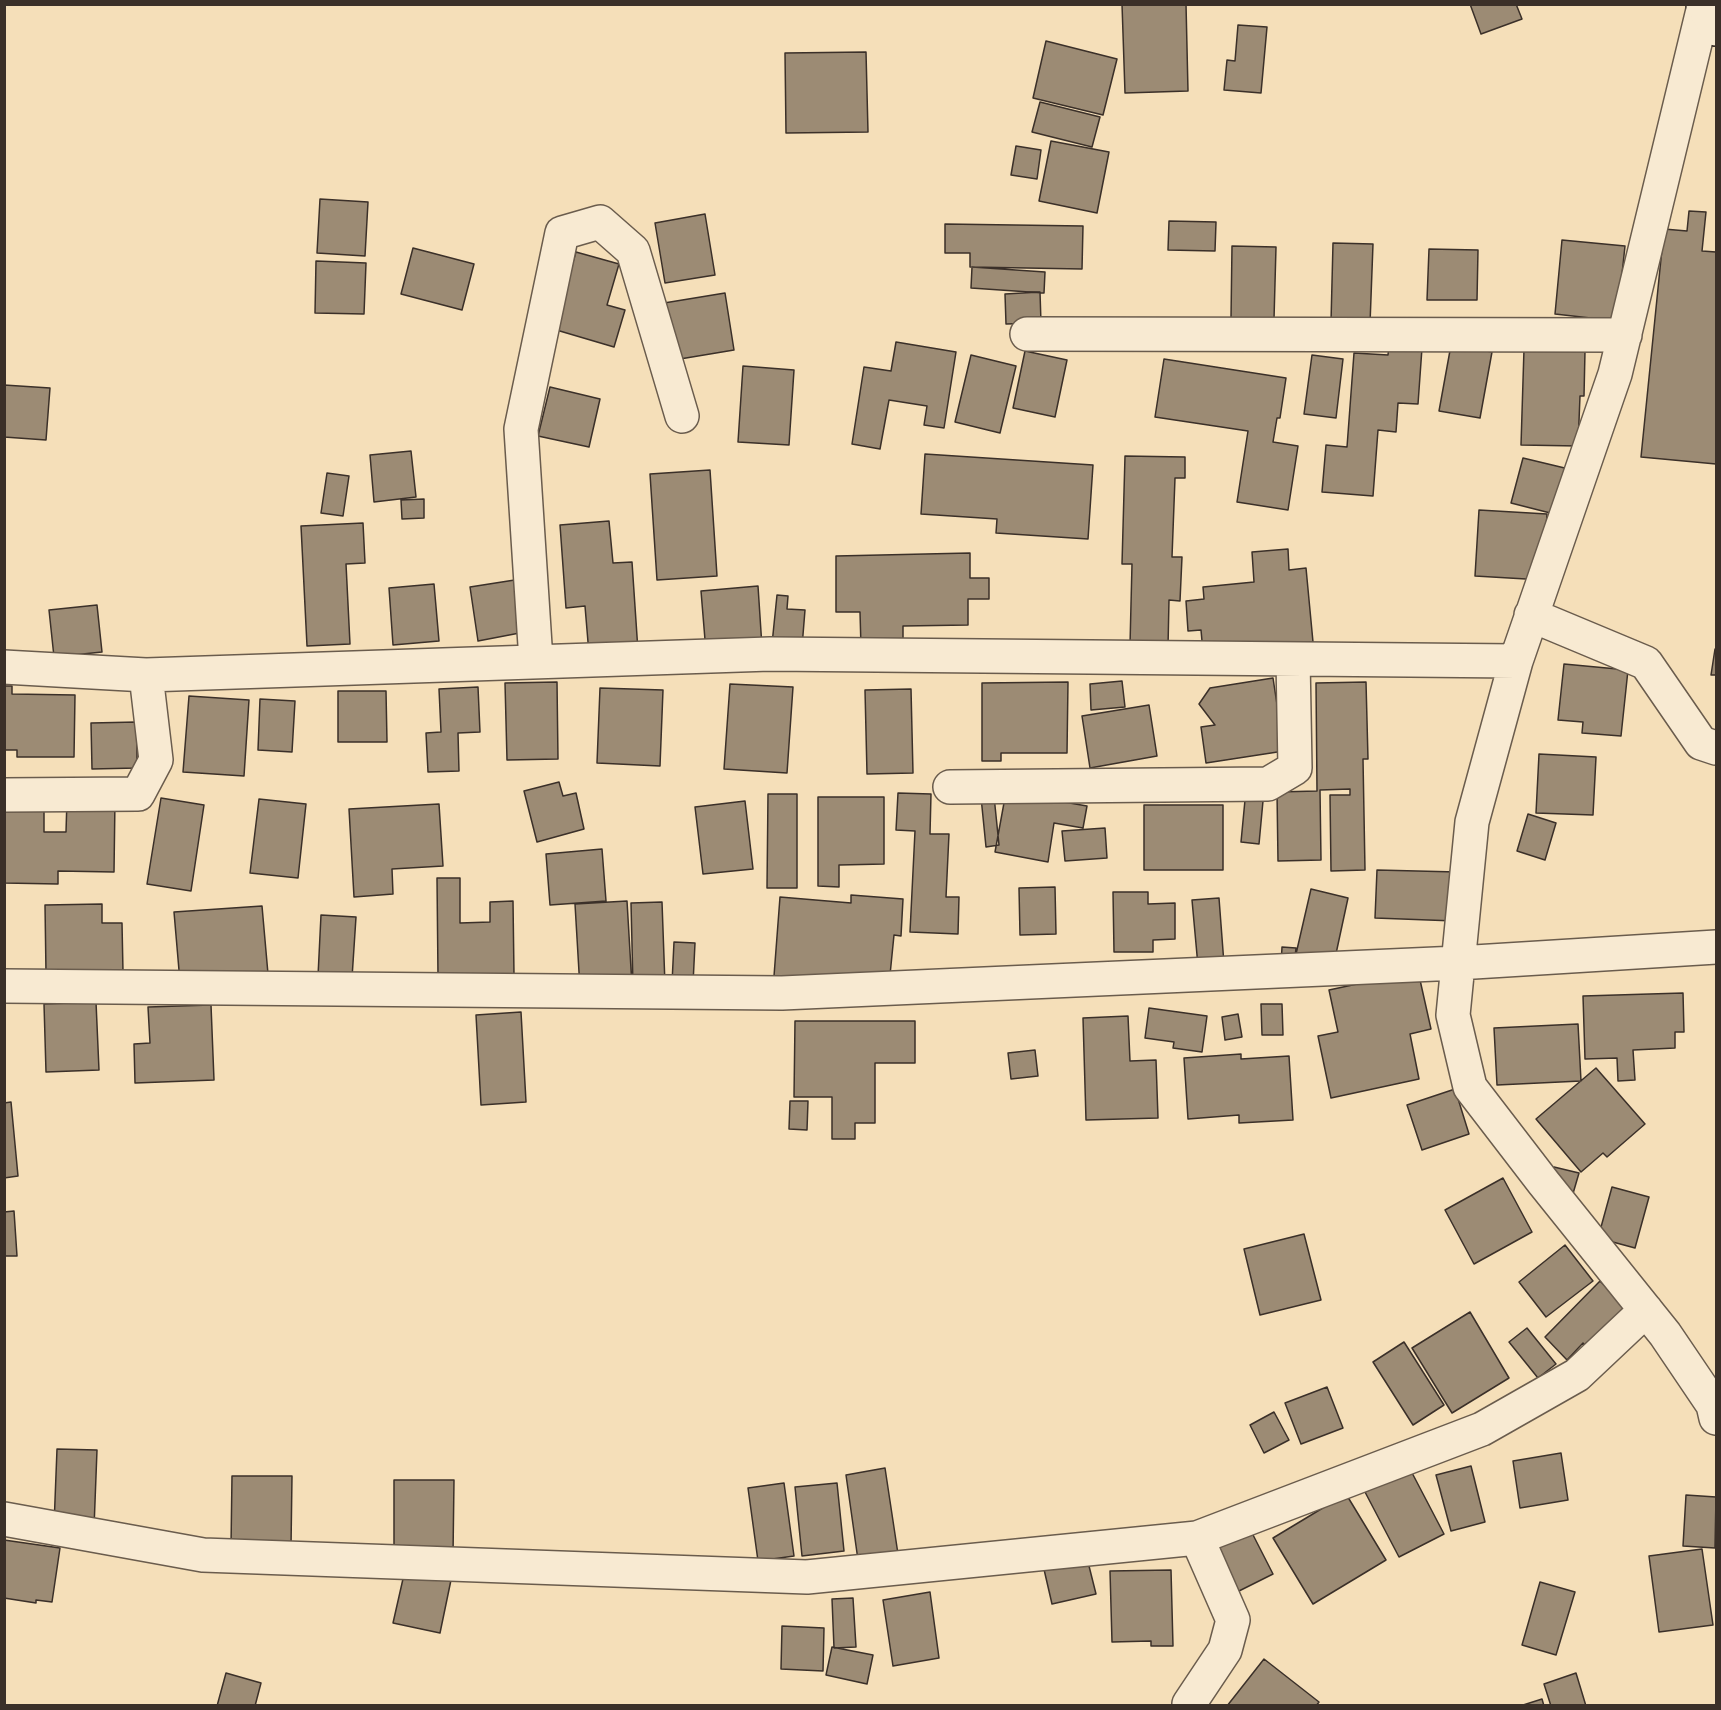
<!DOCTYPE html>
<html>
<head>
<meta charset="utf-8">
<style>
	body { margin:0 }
	#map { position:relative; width:1721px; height:1710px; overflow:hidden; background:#f5dfb9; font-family:"Sorts Mill Goudy",serif }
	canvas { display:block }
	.frame { position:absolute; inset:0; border:6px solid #3b3029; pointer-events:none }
</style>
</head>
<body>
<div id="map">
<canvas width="1721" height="1710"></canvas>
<div class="frame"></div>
</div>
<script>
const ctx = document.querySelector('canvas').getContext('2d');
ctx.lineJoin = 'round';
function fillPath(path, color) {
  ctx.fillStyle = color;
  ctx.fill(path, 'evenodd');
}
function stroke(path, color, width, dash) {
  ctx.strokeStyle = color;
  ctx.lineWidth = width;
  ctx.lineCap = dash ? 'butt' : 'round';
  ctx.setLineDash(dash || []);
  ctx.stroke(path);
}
const building = new Path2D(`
	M1122 4H1186L1188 91 1125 93Z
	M1470 4H1516L1522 19 1481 34Z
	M1238 25 1267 27 1261 93 1224 90 1227 60 1235 61Z
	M1046 41 1117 59 1103 115 1033 98Z
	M866 52 868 132 786 133 785 53Z
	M1040 102 1100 117 1092 147 1032 132Z
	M1051 141 1109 152 1097 213 1039 201Z
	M1016 146 1041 150 1037 179 1011 175Z
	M320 199 368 202 365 256 317 253Z
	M1689 211 1706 212 1702 251 1716 252V464L1641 457 1664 229 1687 231Z
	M705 214 715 275 665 283 655 223Z
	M1169 221 1216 222 1215 251 1168 250Z
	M945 224 1083 226 1082 269 970 267V253H945Z
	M1562 240 1625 246 1617 321 1555 314Z
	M1333 243 1373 244 1370 324 1331 322Z
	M1232 246 1276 247 1274 319 1231 318Z
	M413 248 474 264 462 310 401 294Z
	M1429 249 1478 250 1477 300H1427Z
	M576 252 619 264 607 305 625 310 614 347 553 329Z
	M316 261 366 263 364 314 315 313Z
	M972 267 1045 272 1044 293 971 288Z
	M1040 292 1041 323 1006 324 1005 294Z
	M725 293 734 350 668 361 658 304Z
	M896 342 956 352 944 428 924 425 927 406 889 400 880 449 852 444 864 367 891 371Z
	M1389 345 1422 348 1418 404 1398 403 1396 432 1378 430 1373 496 1322 492 1326 445 1347 447 1354 353 1388 355Z
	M1451 345 1492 352 1480 418 1439 411Z
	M1524 349 1585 351 1584 396H1580L1578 446 1521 445Z
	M1025 351 1067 360 1055 417 1013 408Z
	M971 355 1016 366 1000 433 955 422Z
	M1312 355 1343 359 1336 418 1304 414Z
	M1164 359 1286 378 1280 418H1277L1273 442 1298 446 1288 510 1237 502 1248 431 1155 417Z
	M743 366 794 370 789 445 738 442Z
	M4 385 50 388 46 440 4 437Z
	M550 387 600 399 589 447 538 436Z
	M411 451 416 497 374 502 370 455Z
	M925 454 1093 465 1088 539 996 533 997 519 921 514Z
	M1125 456 1185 457V478H1175L1172 557H1182L1180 601 1169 600 1168 647 1130 645 1132 564H1122Z
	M1523 458 1573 470 1562 516 1511 503Z
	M710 470 717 576 657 580 650 474Z
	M327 473 349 476 343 516 321 513Z
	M424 499V518L402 519 401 500Z
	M1479 510 1547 514 1543 580 1475 576Z
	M609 521 613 563 632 562 638 651 589 654 585 606 566 608 560 525Z
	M363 523 365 563 346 564 350 644 307 646 301 526Z
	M1288 549 1289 570 1306 568 1313 642 1203 652 1201 630 1188 631 1186 601 1204 599 1203 587 1254 582 1252 552Z
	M970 553V578H989V599H968V625L903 626V647H861L860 612H836V556Z
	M521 579 530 631 478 641 470 587Z
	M434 584 439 641 393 645 389 588Z
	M758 586 762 647 706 652 701 591Z
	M777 595 788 596 787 609 805 610 802 647 772 644Z
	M97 605 102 652 54 657 49 610Z
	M1715 649H1716V675H1711Z
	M1564 664 1628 670 1621 736 1582 733 1583 722 1558 720Z
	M1273 678 1284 751 1206 763 1201 727 1215 725 1199 704 1210 688Z
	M1122 681 1125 707 1091 710 1090 684Z
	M557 682 558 759 507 760 505 683Z
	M1068 682 1067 753H1001V761H982V683Z
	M1366 682 1368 759H1363L1365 870 1331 871 1330 795H1350V789L1320 790 1321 860 1278 861 1277 792 1317 791 1316 683Z
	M730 684 793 687 787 773 724 769Z
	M4 686H12V694L75 695 74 757H17V750H4Z
	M478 687 480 732 458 733 459 771 428 772 426 733 441 732 439 689Z
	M600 688 663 690 660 766 597 763Z
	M911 689 913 773 867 774 865 690Z
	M338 691H386L387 742H338Z
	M189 696 249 700 244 776 183 772Z
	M260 699 295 701 292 752 258 750Z
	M1149 705 1157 756 1090 768 1082 716Z
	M137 722V768L92 769 91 723Z
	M1539 754 1596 757 1593 815 1536 813Z
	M559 782 563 796 576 793 584 829 537 842 524 791Z
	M1006 792 1087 806 1083 828 1054 823 1048 862 995 852Z
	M898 793 931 794 930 834H949L946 897H959L958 934 910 932 915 831 896 830Z
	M768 794H797V888H767Z
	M994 796 999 845 986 847 981 797Z
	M818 797H884V864L839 865V887L818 886Z
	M161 798 204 805 191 891 147 884Z
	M67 799H115L114 872 58 871V884L4 883V800L44 801V832H66Z
	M259 799 306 804 298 878 250 873Z
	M1245 800 1263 801 1259 844 1241 842Z
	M745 801 753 869 703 874 695 807Z
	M439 804 443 866 392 869 393 894 354 897 349 809Z
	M1144 805H1223V870H1144Z
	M1528 814 1556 823 1545 860 1517 851Z
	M1105 828 1107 858 1065 861 1062 831Z
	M602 849 606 901 550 905 546 854Z
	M1377 870 1457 872 1455 921 1375 918Z
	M437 878H460V923L490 922V902L513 901 514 975 438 976Z
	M1055 887 1056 934 1020 935 1019 888Z
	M1311 889 1348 898 1334 963 1296 954Z
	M1113 892H1148V904L1175 903V939L1153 940V952H1114Z
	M851 895 903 899 901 936 894 935 889 985 774 976 780 897 851 903Z
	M1219 898 1224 964 1198 966 1192 900Z
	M627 901 632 986 580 989 575 904Z
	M662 902 665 985 633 986 631 903Z
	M102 904V923H122L123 972 46 973 45 905Z
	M262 906 268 974 180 982 174 912Z
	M321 915 356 917 352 978 318 976Z
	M674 942 695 943 693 984 672 983Z
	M1282 947 1296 948 1294 966H1281Z
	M1418 971 1431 1029 1410 1034 1419 1079 1331 1098 1318 1036 1338 1032 1329 990Z
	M1683 993 1684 1032H1675V1048L1633 1050 1635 1080 1618 1081 1617 1058 1585 1059 1583 996Z
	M96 1002 99 1070 46 1072 44 1004Z
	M1261 1004H1282L1283 1035H1262Z
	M211 1005 214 1080 135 1083 134 1044 150 1043 148 1007Z
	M1149 1008 1207 1016 1202 1052 1173 1048 1174 1042 1145 1038Z
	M521 1012 526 1102 481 1105 476 1015Z
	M1238 1014 1242 1037 1225 1040 1222 1017Z
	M1128 1016 1130 1061 1156 1060 1158 1118 1086 1120 1083 1018Z
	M795 1021H915V1063H875V1123H855V1139H832V1097H794Z
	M1578 1024 1581 1081 1497 1085 1494 1028Z
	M1035 1050 1038 1076 1011 1079 1008 1053Z
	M1241 1054V1059L1289 1056 1293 1120 1239 1123V1115L1188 1119 1184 1058Z
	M1596 1068 1645 1124 1607 1157 1603 1153 1581 1172 1536 1119Z
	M1455 1089 1469 1134 1422 1150 1407 1105Z
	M790 1101H808L807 1130 789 1129Z
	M11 1102 18 1176 4 1178V1103Z
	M1554 1167 1579 1173 1572 1197 1548 1190Z
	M1503 1178 1532 1232 1474 1264 1445 1210Z
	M1612 1187 1649 1197 1635 1248 1598 1238Z
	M14 1211 17 1256H4V1212Z
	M1304 1234 1321 1300 1260 1315 1244 1249Z
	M1565 1245 1593 1281 1546 1317 1519 1282Z
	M1600 1281 1628 1309 1589 1349 1583 1343 1567 1360 1545 1337Z
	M1470 1312 1509 1378 1452 1413 1412 1348Z
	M1527 1328 1556 1364 1538 1378 1509 1342Z
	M1404 1342 1444 1405 1413 1425 1373 1362Z
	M1327 1387 1343 1428 1301 1444 1285 1403Z
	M1274 1412 1289 1440 1264 1453 1250 1425Z
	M57 1449 97 1450 94 1528 54 1526Z
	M1561 1453 1568 1500 1520 1508 1513 1461Z
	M1471 1466 1485 1522 1451 1531 1436 1475Z
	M885 1468 898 1554 858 1560 846 1475Z
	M1410 1469 1444 1534 1399 1557 1365 1492Z
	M232 1476H292L291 1547 231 1546Z
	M394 1480H454L453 1555H394Z
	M784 1483 794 1556 758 1561 748 1488Z
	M837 1483 844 1551 802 1556 795 1487Z
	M1346 1494 1386 1560 1313 1604 1273 1538Z
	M1686 1495 1716 1497 1715 1548 1683 1546Z
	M1250 1529 1273 1574 1227 1597 1204 1552Z
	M4 1540 60 1548 52 1602 36 1600V1603L4 1598Z
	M1702 1549 1713 1625 1659 1632 1649 1556Z
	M1086 1554 1096 1594 1052 1604 1043 1565Z
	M405 1570 451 1580 440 1633 393 1623Z
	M1171 1570 1173 1646H1151V1641L1112 1642 1110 1571Z
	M1540 1582 1575 1592 1556 1655 1522 1645Z
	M930 1592 939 1658 893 1666 883 1600Z
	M853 1598 856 1647 834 1648 832 1599Z
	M782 1626 824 1628 823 1671 781 1669Z
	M832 1647 873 1655 867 1684 826 1675Z
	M1264 1659 1319 1702 1316 1706H1227Z
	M226 1673 261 1683 255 1706H217Z
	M1576 1673 1586 1706H1551L1544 1684Z
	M1542 1699 1544 1706H1520Z`);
fillPath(building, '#9c8b74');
stroke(building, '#3b3029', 1.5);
const minor = new Path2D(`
	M1704 6 1615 374 1516 661 1472 822 1453 1015 1470 1087 1543 1182 1665 1334 1713 1405 1716 1418
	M1027 334 1625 335
	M1531 615 1646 663 1701 743 1716 748
	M536 661 521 429 562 233 600 222 633 251 682 416
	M4 667 146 675 770 654 1516 661
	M950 787 1268 784 1295 768 1293 659
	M4 795 138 794 156 760 146 675
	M4 986 782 993 1458 963 1716 947
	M4 1519 203 1555 807 1577 1197 1538 1482 1429 1577 1375 1646 1310
	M1189 1704 1225 1650 1233 1620 1197 1538`);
const secondary = new Path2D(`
	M1703 4 1716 29`);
stroke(minor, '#6a5c4d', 36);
stroke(secondary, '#3b3029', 36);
stroke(minor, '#f8ead2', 33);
stroke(secondary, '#f8ead2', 33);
</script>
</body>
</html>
